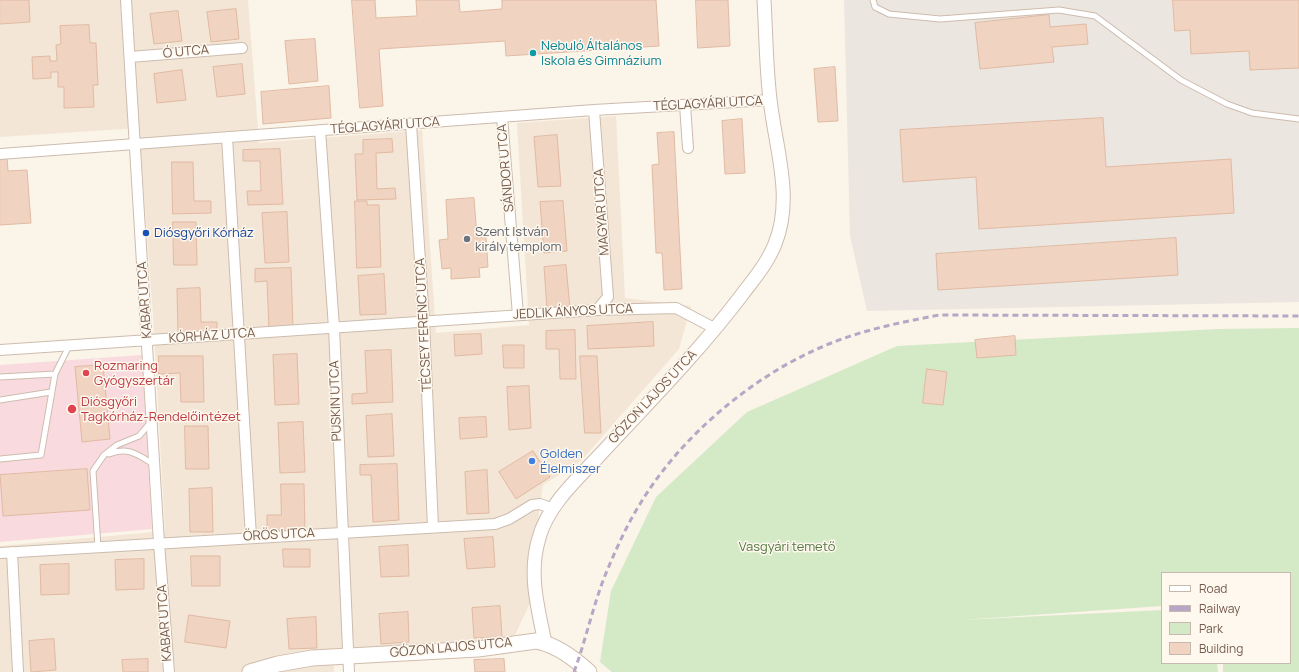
<!DOCTYPE html>
<html>
<head>
<meta charset="utf-8">
<style>
	body { margin:0 }
	#map { position:relative; width:1299px; height:672px; overflow:hidden; background:#fbf4e8; font-family:Manrope,sans-serif }
	canvas { display:block }
	.legend { position:absolute; left:1161px; top:572px; width:130px; height:92px; box-sizing:border-box; background:#fef8ee; border:1px solid #c7b9ae; margin:0; padding:5px 7px; list-style:none; font-size:12px; color:#745b4d }
	.legend li { display:flex; align-items:center; gap:8px; height:20px }
	.legend b { width:20px; border:1px solid #c7b9ae }
</style>
</head>
<body>
<div id="map">
<canvas width="1299" height="672"></canvas>
<ul class="legend">
<li><b style="height:5px;background:#fff"></b>Road</li>
<li><b style="height:5px;background:#b7a6c5"></b>Railway</li>
<li><b style="height:11px;background:#d4e9c6"></b>Park</li>
<li><b style="height:11px;background:#f0d3c1"></b>Building</li>
</ul>
</div>
<script>
const ctx = document.querySelector('canvas').getContext('2d');
ctx.lineJoin = 'round';
function fillPath(path, color) {
  ctx.fillStyle = color;
  ctx.fill(path, 'evenodd');
}
function stroke(path, color, width, dash) {
  ctx.strokeStyle = color;
  ctx.lineWidth = width;
  ctx.lineCap = dash ? 'butt' : 'round';
  ctx.setLineDash(dash || []);
  ctx.stroke(path);
}
function drawText(font, color, halo, rows, align = 'center') {
  ctx.font = font + ' Manrope,sans-serif';
  ctx.lineWidth = 3;
  ctx.setLineDash([]);
  ctx.textBaseline = 'middle';
  ctx.strokeStyle = halo;
  ctx.fillStyle = color;
  for (const [text, x, y, turn = 0] of rows) {
    ctx.save();
    ctx.translate(x, y);
    ctx.rotate((+turn || 0) * Math.PI / 180);
    ctx.textAlign = isNaN(turn) ? turn : align;
    if (halo) ctx.strokeText(text, 0, 0);
    ctx.fillText(text, 0, 0);
    ctx.restore();
  }
}
fillPath(new Path2D(`
	M0 0H248L259 143 422 130 436 333 529 325 517 123 616 116 625 298 691 306 679 349 581 461 543 485 529 581 531 601 513 639 365 648H333L334 672H0V546L165 531 153 316 139 128 0 137Z`), '#f3e6d6');
fillPath(new Path2D(`
	M844 0H1299V302L867 311 850 236Z`), '#ece6e1');
fillPath(new Path2D(`
	M142 355 152 529 0 542V365Z`), '#f9dbdf');
fillPath(new Path2D(`
	M1299 328V672H1223V663H1290V573H1162V606L961 620 1162 610V663H1217L1218 672H612L600 662 611 591 656 497 747 412 897 346 1218 329Z`), '#d4e9c6');
const building = new Path2D(`
	M0 0H29L30 22 0 24Z
	M352 0H375L376 18 417 16 416 0H459L460 12 502 9V0H656L659 46 506 56 505 41 379 49 383 106 360 108Z
	M696 0H728L730 46 698 48Z
	M1173 0H1299V68L1250 70 1249 51 1191 54 1190 30 1175 31Z
	M236 9 239 39 211 42 207 12Z
	M178 11 182 41 154 44 150 14Z
	M1049 15 1050 27 1086 24 1088 44 1052 47 1054 62 980 69 975 23Z
	M89 25 90 43H96L98 85H93L94 107 64 108V87H58V72H51V78L33 79 32 57 50 56V61H57L56 45 61 44 60 26Z
	M315 39 318 81 289 84 285 41Z
	M242 64 245 94 217 97 213 67Z
	M835 67 838 121 818 122 814 69Z
	M182 70 186 100 157 103 154 74Z
	M329 86 331 118 263 124 261 92Z
	M1103 118 1106 167 1231 159 1234 213 979 229 976 177 903 182 900 130Z
	M742 119 745 173 725 174 722 121Z
	M674 132 682 289 664 290 662 253H656L652 165 659 164 657 133Z
	M557 135 561 186 538 187 534 137Z
	M392 139 393 152 376 153 377 189 395 188 396 199 357 200 355 154H363V140Z
	M280 149 283 204 248 205 247 191H261L260 161H243V150Z
	M0 157H7L8 171 27 170 31 223 0 225Z
	M172 162H193L194 201H211V213L173 214Z
	M474 198 477 238 486 237 488 267 479 268 480 277 451 279V268L442 269 439 240 448 239 446 200Z
	M355 201H367V205H379L381 267 357 268Z
	M563 201 567 251 544 253 540 202Z
	M287 212 289 262 265 263 262 213Z
	M173 222H196L197 265H174Z
	M1176 238 1178 275 938 290 936 254Z
	M566 265 570 308 547 309 544 267Z
	M291 268 293 328 269 329 267 281 255 282V269Z
	M384 274 386 314 360 315 358 276Z
	M200 288 201 322H217V331L178 332 177 289Z
	M653 322 654 346 588 349 587 326Z
	M575 330 576 379H560L559 349H546V331Z
	M481 334 482 354 455 356 454 335Z
	M1015 336 1016 355 977 358 975 340Z
	M503 345H524V368H504Z
	M391 350 393 402 352 404V394L367 393 365 351Z
	M297 354 299 404 275 405 273 355Z
	M159 356H203L204 402H181L180 373 159 374Z
	M580 356H597L601 433H585Z
	M103 365 110 439 82 442 75 367Z
	M927 369 947 372 943 405 923 403Z
	M529 386 531 428 509 430 507 387Z
	M392 414 394 456 368 457 366 416Z
	M486 417 487 437 460 439 459 418Z
	M303 422 305 472 280 473 278 423Z
	M185 426H208L209 469H186Z
	M533 451 550 477 516 499 499 472Z
	M397 464 399 520 373 522 371 475H360V465Z
	M87 469 90 510 3 516 0 475Z
	M487 470 489 513 467 514 465 472Z
	M281 484H304L305 531H267V515H281Z
	M212 488 213 532H190L189 489Z
	M493 537 495 567 467 569 464 539Z
	M408 545 409 576 381 577 379 547Z
	M283 549H310V567H284Z
	M191 556H220V586H192Z
	M144 559V589L116 590 115 560Z
	M69 564V594L41 595 40 565Z
	M500 606 502 637 474 638 472 608Z
	M408 612 409 642 381 644 379 614Z
	M189 615 230 621 226 648 185 642Z
	M316 617 317 648 289 649 287 619Z
	M54 639 56 670 31 672 29 641Z
	M148 659V672H123L122 660Z
	M504 659 505 672H475L474 660Z`);
fillPath(building, '#f0d3c1');
stroke(building, '#e1baa2', 1);
const service = new Path2D(`
	M873 0 875 7 889 14 940 19 1059 10 1095 16 1181 80 1227 104 1252 113 1299 119
	M0 377 55 374
	M0 400 51 392
	M109 454C128 446 138 455 155 465
	M0 459 41 455 55 374 69 346
	M98 547 93 471 104 455 117 445 139 436 151 422`);
const minor = new Path2D(`
	M126 0 159 543 169 672
	M130 57 242 48
	M685 105 688 148
	M594 110 608 297 597 310
	M502 117 518 315
	M411 124 424 322 433 527
	M320 130 334 328 349 672
	M227 137 251 537
	M0 154 594 110 770 100
	M0 350 597 310 676 308 716 329
	M12 552 18 672
	M0 553 495 524 509 519 532 505 540 504 553 509`);
const tertiary = new Path2D(`
	M545 643C538 608 528 574 539 538 547 507 575 481 597 458 646 405 697 354 741 296 753 280 767 264 775 244 794 197 775 147 770 99 766 66 766 33 764 0`);
const secondary = new Path2D(`
	M250 672 278 664 312 658 478 649 536 641C557 645 574 658 589 672`);
stroke(service, '#cdbcae', 7);
stroke(minor, '#cdbcae', 12);
stroke(tertiary, '#cdbcae', 15);
stroke(secondary, '#d0bcac', 17);
stroke(service, '#fff', 5);
stroke(minor, '#fff', 10);
stroke(tertiary, '#fff', 13);
stroke(secondary, '#fff', 15);
stroke(new Path2D(`
	M574 672C587 637 594 600 609 566 618 545 628 523 640 504 682 434 758 371 834 342 867 329 903 322 939 315L1299 316`), '#b7a6c5', 3, [6, 4]);
for (const [x, y, r, color] of [
	[533,53,4,"#0f9aa8"],
	[146,233,4,"#1a4fb4"],
	[467,239,4,"#6b7280"],
	[86,373,4,"#e0444e"],
	[72,409,5,"#e0444e"],
	[532,461,4,"#3f7fe0"]
]) {
  const dot = new Path2D();
  dot.arc(x, y, r, 0, 2 * Math.PI);
  ctx.fillStyle = color;
  ctx.fill(dot);
  stroke(dot, '#fef8ee', 1.5);
}
drawText('13px', '#0d838f', '#fef8ee', [
	["Nebuló Általános",541,46],
	["Iskola és Gimnázium",541,61]
], 'left');
drawText('13px', '#745b4d', '#fef8ee', [
	["Ó UTCA",186,52,-5],
	["TÉGLAGYÁRI UTCA",708,104,-3],
	["TÉGLAGYÁRI UTCA",385,126,-4],
	["SÁNDOR UTCA",506,168,-95],
	["MAGYAR UTCA",602,212,-94],
	["KABAR UTCA",145,300,-94],
	["JEDLIK ÁNYOS UTCA",573,312,-3],
	["TÉCSEY FERENC UTCA",424,325,-93],
	["KÓRHÁZ UTCA",212,336,-4],
	["GÓZON LAJOS UTCA",653,397,-47],
	["PUSKIN UTCA",336,401,-92],
	["ÖRÖS UTCA",279,535,-3],
	["KABAR UTCA",165,623,-94],
	["GÓZON LAJOS UTCA",451,648,-5]
]);
drawText('13px', '#5b616d', '#fef8ee', [
	["Szent István",475,232],
	["király templom",475,247]
], 'left');
drawText('13px', '#164399', '#fef8ee', [
	["Diósgyőri Kórház",154,233]
], 'left');
drawText('13px', '#be3a42', '#fef8ee', [
	["Rozmaring",94,366],
	["Gyógyszertár",94,381],
	["Diósgyőri",81,402],
	["Tagkórház-Rendelőintézet",81,417]
], 'left');
drawText('13px', '#366cbe', '#fef8ee', [
	["Golden",540,454],
	["Élelmiszer",540,469]
], 'left');
drawText('13px', '#547945', '#fef8ee', [
	["Vasgyári temető",787,547]
]);
</script>
</body>
</html>
